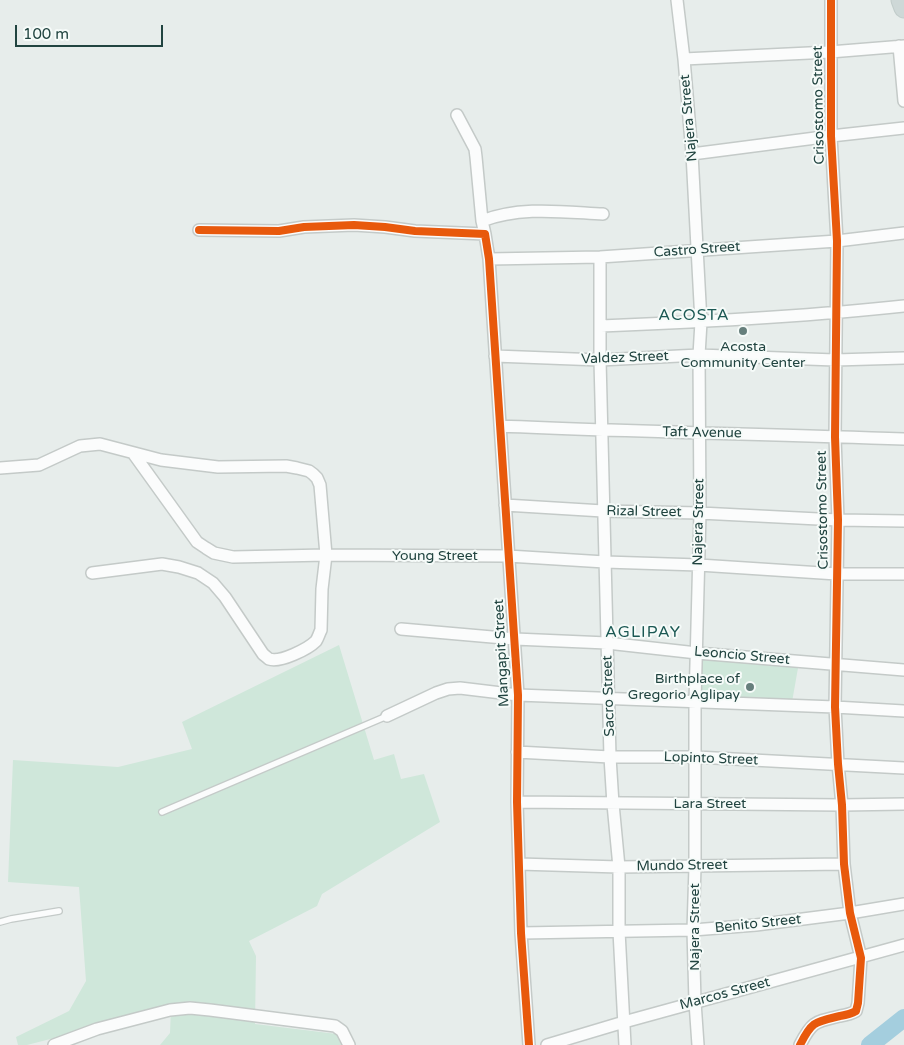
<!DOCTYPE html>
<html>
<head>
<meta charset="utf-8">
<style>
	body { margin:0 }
	#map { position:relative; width:904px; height:1045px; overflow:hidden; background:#e7edeb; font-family:"Varela Round",sans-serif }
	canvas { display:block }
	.scale { position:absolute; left:15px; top:25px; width:148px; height:22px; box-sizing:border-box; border:2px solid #214440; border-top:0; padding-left:6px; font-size:15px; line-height:18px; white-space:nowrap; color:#214440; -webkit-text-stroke:4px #f6fbf9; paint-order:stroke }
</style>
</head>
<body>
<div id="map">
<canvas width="904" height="1045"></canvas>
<div class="scale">100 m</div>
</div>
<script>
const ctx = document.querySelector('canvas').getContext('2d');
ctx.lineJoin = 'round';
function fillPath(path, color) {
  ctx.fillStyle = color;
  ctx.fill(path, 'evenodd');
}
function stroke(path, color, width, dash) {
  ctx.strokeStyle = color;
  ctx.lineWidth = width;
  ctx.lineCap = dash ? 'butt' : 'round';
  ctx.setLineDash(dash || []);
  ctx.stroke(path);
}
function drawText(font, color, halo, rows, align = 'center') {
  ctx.font = font + ' "Varela Round",sans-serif';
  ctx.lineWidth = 4;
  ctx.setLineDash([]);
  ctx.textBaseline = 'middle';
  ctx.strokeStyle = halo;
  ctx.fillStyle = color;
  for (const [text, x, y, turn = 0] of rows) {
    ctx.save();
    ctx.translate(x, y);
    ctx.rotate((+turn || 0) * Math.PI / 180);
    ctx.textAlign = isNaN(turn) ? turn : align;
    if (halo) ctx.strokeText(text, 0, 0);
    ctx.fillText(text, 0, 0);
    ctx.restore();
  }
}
fillPath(new Path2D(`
	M339 645 374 760 394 754 401 779 424 774 440 822 322 894 317 906 249 941 256 956 255 1024 337 1034 341 1045H160L170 1033 171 1008 27 1045H18L16 1037 69 1011 86 981 79 887 8 882 13 760 118 767 192 749 182 722Z
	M701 658 798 668 792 702 702 696Z`), '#cfe7da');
stroke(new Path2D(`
	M870 1045 904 1018`), '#a4cede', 18);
const lane = new Path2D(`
	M162 812 387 716
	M0 922 11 919 59 911`);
const street = new Path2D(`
	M677 0 684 59 692 154 701 322 699 355 700 513 695 702V867L693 930 695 1002 698 1045
	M899 46 904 101
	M684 59 830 52 904 46
	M457 115 475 149 476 157 482 221 485 234
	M692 154 831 136 904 128
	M482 221C520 206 563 212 603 214
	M199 230 279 231 304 227 354 225 385 227 415 231 485 234 489 259 518 695 517 802 521 933 529 1045
	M600 257V360L610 757 613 804 619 867V931L625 1045
	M489 259 600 257 837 241 904 233
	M601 326C702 322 803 317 904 306
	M495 356 600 360 699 355 835 360 904 358
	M500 426C634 432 769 434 904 439
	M0 468 39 465 80 446 100 444 161 460 218 467 286 466 297 468 309 471 313 474 317 478 320 485 326 555 233 557 214 553 206 548 197 542 133 453
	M505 505 603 511 700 513 838 520 904 521
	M92 573 162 564 179 567 198 573 213 583 225 597 263 654C264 655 268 658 269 659 280 663 308 649 316 641 318 638 319 634 321 630L322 589 326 555 508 556 605 562 699 565 837 574H904
	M401 629 515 639 607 643 697 653 904 670
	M387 716 436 693 448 689 460 688 518 695 835 707 904 711
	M517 752 610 757H696L904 768
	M517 802 842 805 904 804
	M519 864 619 867 844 864
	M521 933 693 930 756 925 850 913 904 904
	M54 1045 97 1029 170 1010 190 1008 210 1010 335 1026 342 1031 349 1045
	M547 1045 624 1022 904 945
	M800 1045C812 1021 815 1022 840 1016 846 1015 851 1014 856 1011L858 1003 861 958 850 913 844 864 842 805 838 764 835 707 838 520 835 437 837 241 831 136V0`);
const primary = new Path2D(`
	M901 0 904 8`);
stroke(lane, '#c4cac8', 8);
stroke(street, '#c4cac8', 14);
stroke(primary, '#c1ccca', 21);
stroke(lane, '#fbfcfc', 5.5);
stroke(street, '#fbfcfc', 11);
stroke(primary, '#ced8d7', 19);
stroke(new Path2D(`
	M199 230 279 231 304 227 354 225 385 227 415 231 485 234 489 259 518 695 517 802 521 933 529 1045
	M800 1045C812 1021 815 1022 840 1016 846 1015 851 1014 856 1011L858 1003 861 958 850 913 844 864 842 805 838 764 835 707 838 520 835 437 837 241 831 136V0`), '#e8590c', 8);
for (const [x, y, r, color] of [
	[743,331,5,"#667f7c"],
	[750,687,5,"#667f7c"]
]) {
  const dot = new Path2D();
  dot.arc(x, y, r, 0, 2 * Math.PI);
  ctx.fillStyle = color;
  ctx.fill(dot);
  stroke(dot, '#f6fbf9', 2);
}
drawText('14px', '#214440', '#f6fbf9', [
	["Crisostomo Street",819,105,-91],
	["Najera Street",689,118,-95],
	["Castro Street",697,250,-4],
	["Valdez Street",625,358,-2],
	["Taft Avenue",702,433,1],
	["Crisostomo Street",823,510,-91],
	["Rizal Street",644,512,1],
	["Najera Street",699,522,-89],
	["Young Street",435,556],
	["Mangapit Street",502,653,-93],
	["Leoncio Street",742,656,5],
	["Sacro Street",609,696,-92],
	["Lopinto Street",711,759,2],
	["Lara Street",710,804],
	["Mundo Street",682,866,-1],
	["Benito Street",758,924,-6],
	["Najera Street",695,927,-90],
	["Marcos Street",725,994,-15]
]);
drawText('14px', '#214440', '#f6fbf9', [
	["Acosta",743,347],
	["Community Center",743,363],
	["Birthplace of",740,679,"right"],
	["Gregorio Aglipay",740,695,"right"]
]);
ctx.letterSpacing = '1px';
drawText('16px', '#1b5853', '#f6fbf9', [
	["ACOSTA",694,316],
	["AGLIPAY",643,633]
]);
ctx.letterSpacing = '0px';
</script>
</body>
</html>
